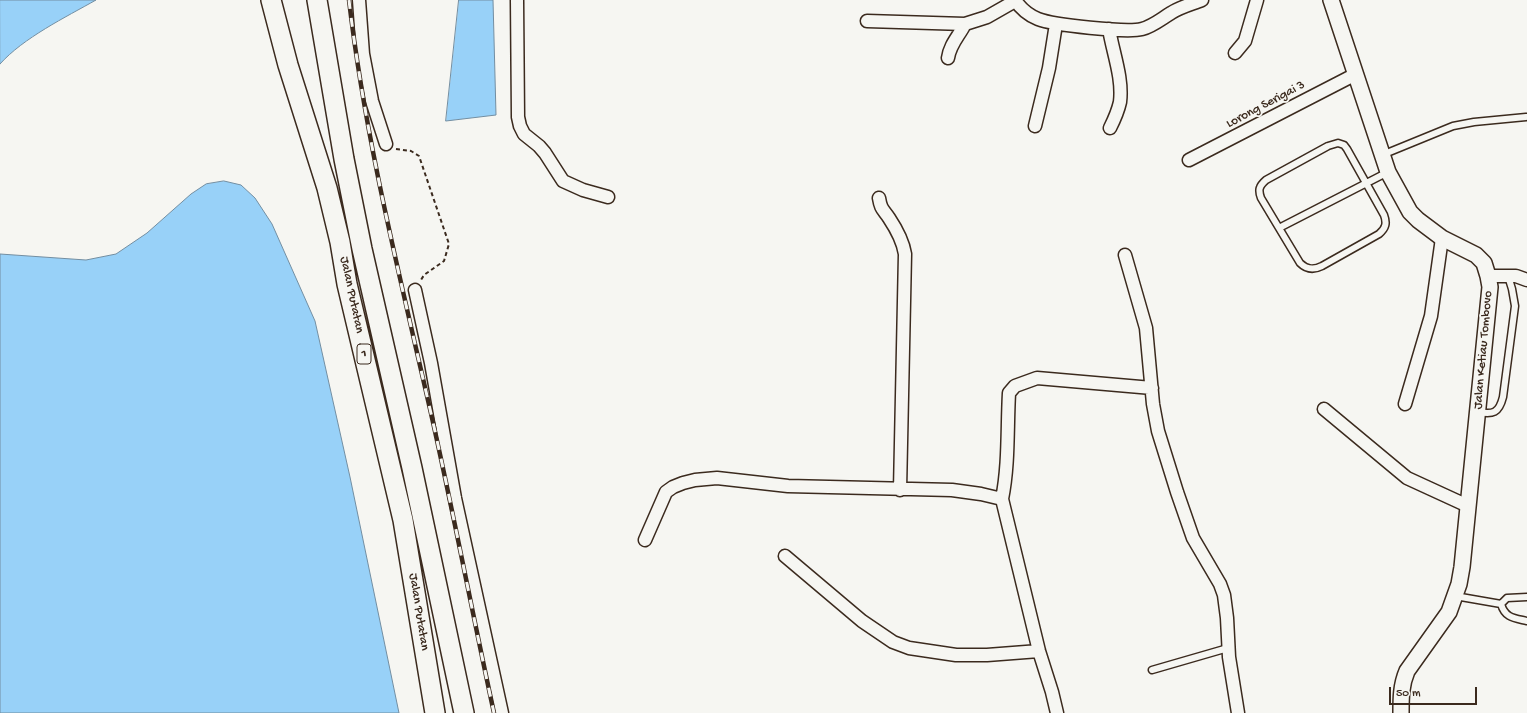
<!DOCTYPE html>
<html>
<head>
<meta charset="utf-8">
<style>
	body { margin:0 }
	#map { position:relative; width:1527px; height:713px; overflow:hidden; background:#f6f6f2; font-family:"Gochi Hand",sans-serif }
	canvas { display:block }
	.scale { position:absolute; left:1389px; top:687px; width:88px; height:18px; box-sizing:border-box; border:2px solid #3b2a1e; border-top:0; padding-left:5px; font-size:12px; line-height:14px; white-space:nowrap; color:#3b2a1e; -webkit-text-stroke:3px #f6f6f2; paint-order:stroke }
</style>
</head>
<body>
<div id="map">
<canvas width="1527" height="713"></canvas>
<div class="scale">50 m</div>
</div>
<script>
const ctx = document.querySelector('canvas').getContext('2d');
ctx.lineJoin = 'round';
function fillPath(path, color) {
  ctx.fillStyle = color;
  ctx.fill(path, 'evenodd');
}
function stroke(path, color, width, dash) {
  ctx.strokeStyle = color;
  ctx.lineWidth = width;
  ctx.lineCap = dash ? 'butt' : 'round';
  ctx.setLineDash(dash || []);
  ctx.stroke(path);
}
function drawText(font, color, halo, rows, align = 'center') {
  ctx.font = font + ' "Gochi Hand",sans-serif';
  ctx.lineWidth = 3.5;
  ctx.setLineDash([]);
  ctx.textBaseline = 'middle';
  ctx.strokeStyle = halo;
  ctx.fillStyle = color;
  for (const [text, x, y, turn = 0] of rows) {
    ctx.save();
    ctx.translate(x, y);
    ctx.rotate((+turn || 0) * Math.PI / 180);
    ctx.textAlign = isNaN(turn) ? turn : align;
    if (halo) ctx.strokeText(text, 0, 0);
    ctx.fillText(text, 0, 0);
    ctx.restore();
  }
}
const water = new Path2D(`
	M0 0H96C66 17 23 38 0 64Z
	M459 0H493L496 115 446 121Z
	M224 181 241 185 255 198 272 224 315 321 350 477 399 713H0V254L86 260 116 254 147 233 191 194 206 184Z`);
fillPath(water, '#98d1f8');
stroke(water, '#738ea1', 1);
const service = new Path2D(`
	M1338 143 1344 145 1347 149 1384 215C1387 223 1386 228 1379 234L1322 266C1314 270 1307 270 1300 263L1261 198C1258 190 1259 186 1266 180L1328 146Z
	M1382 155 1453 126 1474 122 1526 117
	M1279 228 1388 172
	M1478 412C1493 415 1499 413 1503 397L1515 306 1512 289 1508 276
	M1455 596 1501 604
	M1501 604C1505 618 1514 618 1527 621
	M1501 604 1507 598 1527 597
	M1152 670 1228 648`);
const minor = new Path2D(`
	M359 0 363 54 372 101 386 144
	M517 0 518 117 520 126 524 134 539 146 545 153 563 181 583 190 608 197
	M1015 0C1021 9 1028 15 1038 19 1053 25 1127 33 1142 29 1153 26 1161 19 1171 13 1180 7 1192 4 1202 0
	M867 21 965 24
	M1109 29C1113 53 1123 78 1120 102 1118 111 1114 120 1110 128
	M1235 53 1245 41 1257 0
	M948 58C950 44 959 36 965 24L987 17 1015 1
	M1035 126 1049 68 1056 24
	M1189 160 1356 74
	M879 198C881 210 883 209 889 218 897 230 903 241 905 254L900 490
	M1125 255 1146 328 1153 404 1158 431 1177 492 1193 538 1220 584 1224 595 1227 618 1229 657 1238 713
	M1488 276H1516L1527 280
	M415 290 431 363 455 498 502 713
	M1405 404 1431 316 1442 238
	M1324 409 1407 478 1468 506
	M645 540 666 492 673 487 683 483 695 480 717 478 788 486 952 490 981 494 1002 499
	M785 556 862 621 893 642 909 648 956 655H987L1039 651
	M1057 713 1052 692 1039 651 1002 499C1009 464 1007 429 1009 393L1015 386 1037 378 1152 388`);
const tertiary = new Path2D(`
	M1331 0 1388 172 1410 212 1418 220 1442 238 1476 255 1484 263 1488 276 1490 287 1462 567 1459 584 1449 612 1407 671C1401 685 1401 698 1401 713`);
const trunk = new Path2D(`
	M271 0 288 65 327 188 340 242 347 284 403 520 435 713
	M317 0 344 159 362 249 412 468 464 713`);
stroke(service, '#3b2a1e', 9);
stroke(minor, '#3b2a1e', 15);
stroke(tertiary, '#3b2a1e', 18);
stroke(trunk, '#3b2a1e', 22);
stroke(new Path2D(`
	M396 149 411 151 419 156 449 244 444 261 424 275 421 280`), '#3b2a1e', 2, [4, 3]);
stroke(service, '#f6f6f2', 6);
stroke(minor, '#f6f6f2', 12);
stroke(tertiary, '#f6f6f2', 15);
stroke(trunk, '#f6f6f2', 19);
const rail = new Path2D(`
	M349 0C365 138 399 273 430 409 453 510 472 612 494 713`);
stroke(rail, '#3b2a1e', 4.5);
stroke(rail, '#f6f6f2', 3, [9]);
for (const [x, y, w] of [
	[364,354,14]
]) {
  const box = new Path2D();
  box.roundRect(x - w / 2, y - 10, w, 20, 3);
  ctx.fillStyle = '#f6f6f2';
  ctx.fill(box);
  stroke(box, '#3b2a1e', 1);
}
drawText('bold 12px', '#3b2a1e', null, [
	["1",364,354]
]);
drawText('13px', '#3b2a1e', '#f6f6f2', [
	["Lorong Serigai 3",1266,105,-28],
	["Jalan Putatan",351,295,78],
	["Jalan Ketiau Tombovo",1484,350,-85],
	["Jalan Putatan",418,612,81]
]);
</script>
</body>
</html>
